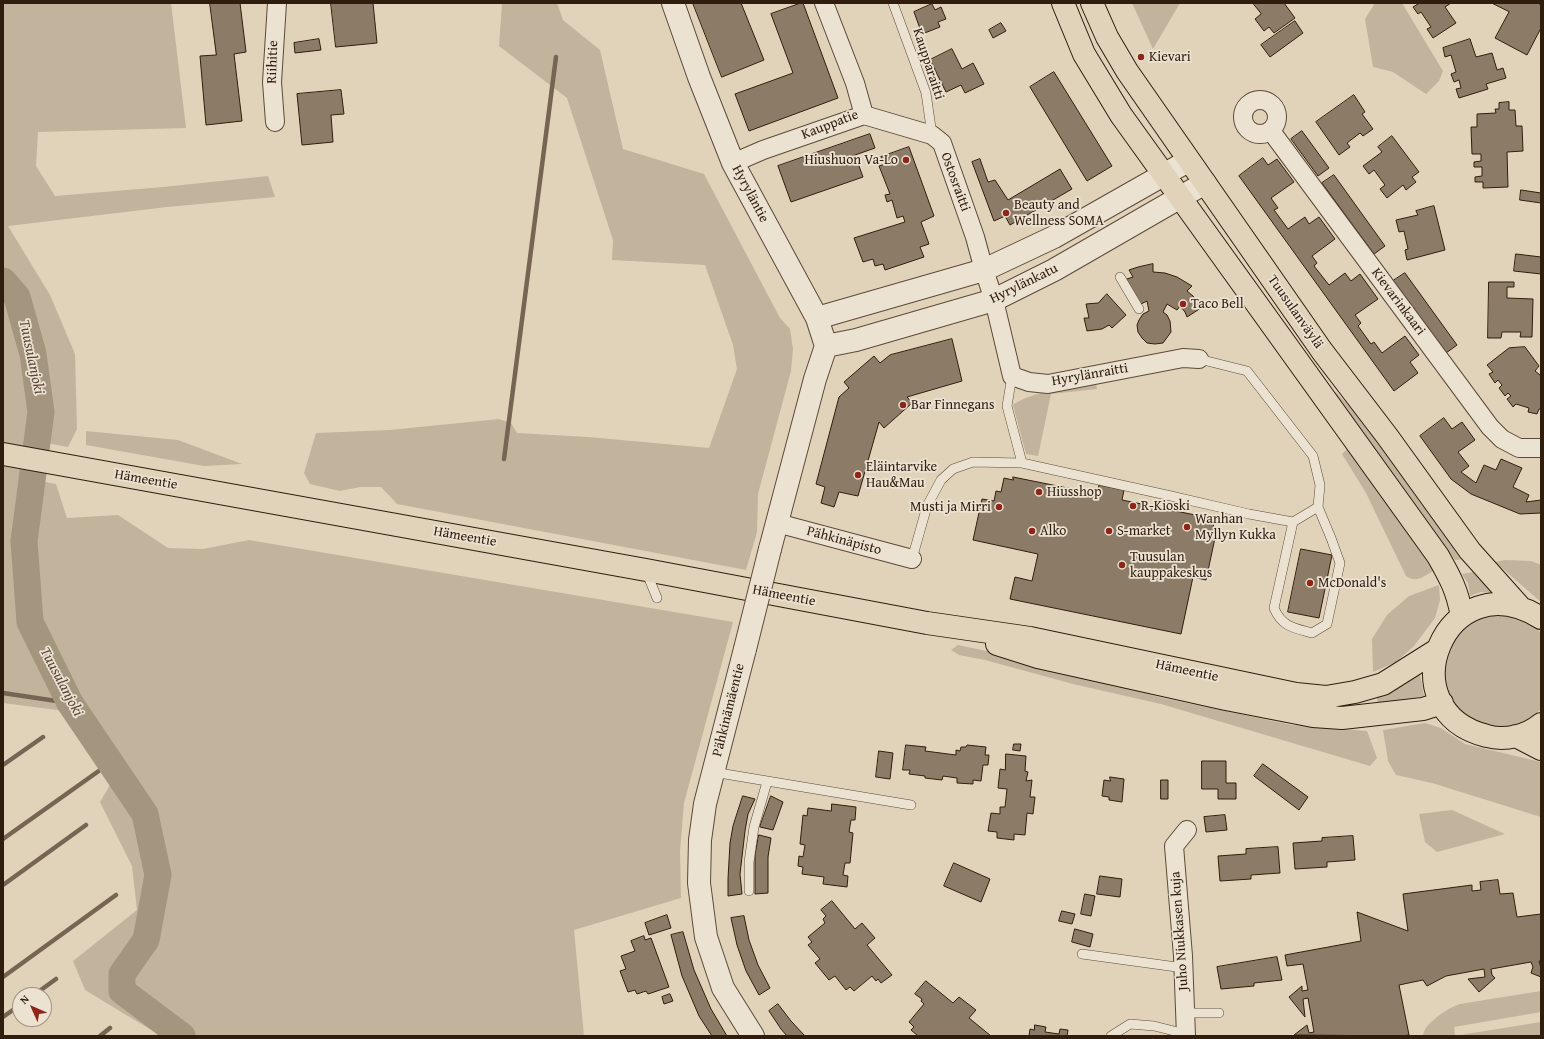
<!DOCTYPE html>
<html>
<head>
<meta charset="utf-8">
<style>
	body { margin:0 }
	#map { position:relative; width:1544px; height:1039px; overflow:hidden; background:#e0d3b9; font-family:"Gentium Book Plus",serif }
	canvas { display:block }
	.frame { position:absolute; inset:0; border:4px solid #311d0e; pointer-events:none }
	.north { position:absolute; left:12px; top:987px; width:40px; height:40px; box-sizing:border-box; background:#ebe2d2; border:1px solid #a19384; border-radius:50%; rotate:315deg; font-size:11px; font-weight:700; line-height:16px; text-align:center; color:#311d0e }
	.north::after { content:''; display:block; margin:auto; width:14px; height:18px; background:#8f2418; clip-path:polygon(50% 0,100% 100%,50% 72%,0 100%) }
</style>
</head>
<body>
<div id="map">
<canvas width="1544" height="1039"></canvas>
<div class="frame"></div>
<div class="north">N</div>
</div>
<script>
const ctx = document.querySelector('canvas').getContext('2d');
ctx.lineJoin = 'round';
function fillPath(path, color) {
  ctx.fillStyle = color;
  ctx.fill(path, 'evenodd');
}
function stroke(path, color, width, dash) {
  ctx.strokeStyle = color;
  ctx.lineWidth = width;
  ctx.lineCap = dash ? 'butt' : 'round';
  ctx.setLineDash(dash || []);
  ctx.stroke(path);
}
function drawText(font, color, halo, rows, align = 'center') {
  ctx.font = font + ' "Gentium Book Plus",serif';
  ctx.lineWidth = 3.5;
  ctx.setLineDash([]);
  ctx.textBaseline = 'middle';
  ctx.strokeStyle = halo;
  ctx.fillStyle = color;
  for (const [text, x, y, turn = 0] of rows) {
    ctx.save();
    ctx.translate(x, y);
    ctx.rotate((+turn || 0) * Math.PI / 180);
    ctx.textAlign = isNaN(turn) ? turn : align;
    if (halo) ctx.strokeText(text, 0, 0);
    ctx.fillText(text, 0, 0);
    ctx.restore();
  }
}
fillPath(new Path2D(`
	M3 3H171L186 128 38 132 36 166 55 196 163 187 268 176 275 197 167 207 8 226 50 295 75 354 77 429 68 447 36 441 30 479 56 484 67 518 118 515 168 548 203 549 249 540 733 622 684 803 680 851 681 898 574 930 584 1036H158L156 1033 85 990 73 961 137 910 132 866 100 802 113 780 108 766 65 711 3 703Z
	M502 3H557L563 20 600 50 623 149 704 174 780 318 790 329 793 349 791 371 758 494 757 532 746 570 397 504 381 487H360L340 491 310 484 304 473 316 433 390 430 499 419 511 423 517 433 588 437 709 448 737 369 733 345 705 265 612 260 613 240 567 98 499 46Z
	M1132 3H1180L1153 49Z
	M1375 3H1402L1443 71 1439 81 1426 94 1393 72 1373 67 1365 19Z
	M1096 384 1097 389 1051 394 1038 456 1026 454 1013 405C1034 390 1071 388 1096 384Z
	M1336 392 1365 423 1464 559 1455 560 1333 393Z
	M86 431 178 440 242 464 204 466 86 445Z
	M1348 448 1424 556 1433 571C1423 577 1416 583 1406 576L1366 493 1342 454Z
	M1505 560 1531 561 1541 565V602L1495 562Z
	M1474 572 1493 593 1481 592 1470 596 1468 583 1462 574Z
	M1439 585 1440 600 1435 618 1414 646 1396 662 1373 672 1372 639 1387 615 1409 596Z
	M1494 615 1514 616 1536 628 1541 633V709C1496 754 1422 705 1449 647 1454 638 1460 629 1468 624 1475 619 1486 617 1494 615Z
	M958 645 996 653 1163 698 1292 725 1367 731 1377 758 1370 766 1161 704 1073 684 985 660 959 655 951 650Z
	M1419 669 1424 696 1378 705 1376 693Z
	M1425 723 1441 728 1465 744 1541 762V817L1432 783 1396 775 1388 761 1383 730Z
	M1452 810 1505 834 1437 852 1425 842 1419 814Z
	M1541 991V1012L1454 1027 1455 1036H1423C1424 1023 1448 1008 1460 1004Z
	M1541 1022V1036H1460V1035Z`), '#c2b49c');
stroke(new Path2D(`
	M504 459 556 57
	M3 693 70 703
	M3 765 43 737
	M3 839 110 763
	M3 885 86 825
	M3 977 116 895
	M34 995 56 979
	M3 1017 20 1005
	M100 1036 110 1028`), '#766552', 4.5);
stroke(new Path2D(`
	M3 281 17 297 33 354 41 412 24 541 30 622 70 703 145 814 158 875 146 940 122 974V991L182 1036`), '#a4957f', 27);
const building = new Path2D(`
	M210 3H240L246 52 234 54 242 121 206 125 200 56 216 55Z
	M331 3H373L377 43 336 47Z
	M693 3H741L764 60 722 77Z
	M801 3H803L838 98 749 131 735 94 793 73 771 14Z
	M1253 3H1284L1295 18 1274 33 1269 27 1264 31 1255 19 1261 14Z
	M1417 3H1451L1445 7 1456 23 1433 38 1427 29 1431 27 1421 12 1418 14 1413 7 1418 4Z
	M1492 3H1538L1541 5V28L1527 55 1495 38 1509 12Z
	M932 4 935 10 941 7 946 19 938 22 940 27 922 34 914 12Z
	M1295 21 1303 33 1270 57 1261 45Z
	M1001 23 1006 31 993 38 989 30Z
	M319 39 321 50 295 53 294 43Z
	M1470 39 1476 57 1492 53 1497 70 1503 68 1506 78 1486 84 1488 89 1459 98 1456 89 1461 88 1459 80 1454 82 1451 74 1456 72 1451 55 1445 57 1443 48Z
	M952 49 962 69 973 63 984 84 965 93 961 85 946 92 930 60Z
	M1054 72 1112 166 1087 181 1030 87Z
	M341 90 344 114 331 115 333 142 302 145 297 94Z
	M1354 95 1365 112 1362 114 1373 129 1363 136 1360 133 1347 143 1350 147 1339 155 1316 122Z
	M1509 102V110H1515L1516 126H1522L1523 151 1507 152 1508 187 1483 188V182H1475V177L1482 176V167H1474V162L1481 161V154H1472L1471 127H1477V114L1496 113 1495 109H1499V103Z
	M1302 131 1329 168 1318 176 1291 139Z
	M870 134 875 148 855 155 863 177 791 202 778 166Z
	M1392 136 1419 172 1412 177 1416 182 1406 190 1403 185 1387 198 1380 189 1385 185 1374 170 1369 174 1363 166 1382 152 1378 147Z
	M909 147 934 216 921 222 929 244 920 247 924 257 885 270 883 264 875 266 873 259 863 262 854 238 905 222 903 216 897 218 892 200 887 202 885 195 890 194 879 166 885 164 881 157Z
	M1263 158 1268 165 1277 159 1294 182 1271 198 1278 208 1274 210 1288 229 1305 217 1309 224 1319 217 1335 239 1312 256 1317 263 1314 266 1329 285 1345 273 1351 281 1360 274 1378 299 1355 315 1361 323 1358 326 1371 344 1374 342 1382 353 1405 336 1419 355 1410 362 1418 373 1394 391 1239 176Z
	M980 159 988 182 995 180 1008 200 1060 169 1072 189 1010 225 1005 216 994 221 972 162Z
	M1334 175 1385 246 1374 254 1322 183Z
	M1521 190 1541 193V203L1520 200Z
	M1434 206 1445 250 1407 260 1405 250 1408 249 1404 231 1399 232 1396 220 1418 215 1416 211Z
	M1516 254 1541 257V274L1514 271Z
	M1153 264V272L1165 273 1177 277 1192 286 1187 291 1193 296 1201 308 1187 317 1185 312 1180 306 1177 310 1167 304 1163 312 1167 315 1170 321 1171 332 1163 343 1155 344 1147 343 1142 338 1138 332 1137 325 1139 320 1143 314 1149 311 1147 301 1139 305 1124 280 1133 277 1129 270 1138 267Z
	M1405 273 1457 345 1446 353 1393 281Z
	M1489 282H1514V287H1507V298L1533 299 1532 337H1520L1521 332H1502L1501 338H1488Z
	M1107 294 1126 315 1112 328 1109 325 1102 329 1087 331 1084 318H1089L1086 304 1098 303Z
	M952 339 962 381 907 397 912 403 884 428 879 422 858 496 839 492 834 507 821 503 825 487 816 484 839 397 849 388 844 382 874 356 880 363 890 355Z
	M1525 347 1539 366 1535 371 1540 375 1541 373V409H1539L1537 414 1528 412 1529 408 1516 404 1513 407 1507 399 1511 396 1508 393 1505 396 1499 388 1502 385 1498 380 1495 383 1489 374 1493 372 1487 365 1509 348Z
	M1444 418 1452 429 1462 422 1475 440 1458 452 1469 466 1461 472 1476 483 1484 465 1496 470 1501 459 1522 468 1513 487 1529 495 1526 502 1541 500V513L1520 514 1471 494 1451 479 1420 436Z
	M1013 477 1097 494 1099 485 1124 490 1122 500 1205 517 1204 521 1214 523 1211 537 1215 538 1206 580 1193 577 1181 634 1010 599 1015 577 1032 581 1038 554 973 540 982 499 994 501 996 491 1001 492 1004 478 1013 480Z
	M1301 549 1332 555 1319 618 1288 612Z
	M1014 744H1021L1020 751 1013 750Z
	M906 745 926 747 925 751 956 755V750L960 751 961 747H966L967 745 986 747 985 755H989L988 765H983L981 781 973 780V784L957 783V778L943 776 942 780 925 778V776L909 774 910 770H903Z
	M879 751 893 753 890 779 876 777Z
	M1006 754 1026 756 1025 771 1028 772 1026 781 1032 780 1030 797H1035L1033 814 1027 813 1025 835 1014 834V840L997 838V832L988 831 991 813 1000 814V807H1005L1007 789 998 788 1000 769 1005 770Z
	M1202 761H1226V783H1236V799H1218V789H1202Z
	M1263 764 1308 797 1299 810 1254 776Z
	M1110 777 1124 779 1122 802 1109 800V797L1102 796 1104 780 1110 781Z
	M1161 780H1168V799H1161Z
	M743 796 755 799 748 814 745 831 740 874 742 894 728 896V879L730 843 733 826Z
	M771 796 783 802 773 830 760 827Z
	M832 804 856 807 855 820H851L849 832 853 833 850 863H845L843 875 848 876 847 887 823 884 824 877 802 874 803 867 798 866 799 856 803 857 805 845 800 844 803 815 807 816 808 808 831 811Z
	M1225 815 1227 830 1206 832 1204 817Z
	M759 835 771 838 768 857V893L755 894V855Z
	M1353 836 1355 860 1327 862V867L1295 869 1293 843 1322 841V838Z
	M1278 847 1280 873 1251 875V879L1220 881 1218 856 1246 854V849Z
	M954 863 990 879 981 902 944 886Z
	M1100 876 1122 879 1120 897 1097 894Z
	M1498 880 1500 894 1513 893 1517 917 1541 914V961H1539L1541 968V977L1531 973 1533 967 1531 962 1491 969 1492 975 1495 978 1479 992 1468 979 1485 977 1484 969 1446 976 1427 986 1423 980 1399 985 1409 1035 1402 1036 1294 1035 1307 1025 1309 1033 1314 1032 1308 998 1303 999 1305 1017 1289 997 1302 986V991L1308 990 1303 964 1287 966 1285 955 1361 941 1357 912 1408 931 1403 894 1472 885V891L1481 890 1480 882Z
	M1085 894 1095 896 1091 916 1081 914Z
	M832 901 855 929 862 923 875 938 867 945 892 975 881 983 878 979 876 981 872 976 854 991 850 987 846 990 835 976 829 980 815 963 820 959 808 945 812 942 808 937 825 923 823 919 826 916 821 910Z
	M1062 911 1075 914 1072 924 1059 921Z
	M667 915 671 928 649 935 645 923Z
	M744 916 749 940 758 965 770 988 759 995 746 971 737 945 731 918Z
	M1075 929 1093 934 1090 947 1072 942Z
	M683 932 694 970 711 1009 727 1036H712L699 1016 682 976 671 935Z
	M644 936 645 940 651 938 669 987 648 994 646 991 637 994 635 990 628 992 620 971 626 969 621 956 635 951 631 941Z
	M1277 957 1282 980 1254 983V986L1221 989 1217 967Z
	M926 981 953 1003 959 997 976 1010 969 1018 991 1036H918L911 1030 914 1027 909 1022 924 1004 921 1001 922 999 915 994Z
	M670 994 673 1001 664 1004 662 997Z
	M778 1004 791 1021 805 1036H787L781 1029 769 1011Z
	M1035 1025 1046 1027 1045 1032 1059 1034 1060 1029 1068 1030 1067 1036H1029L1030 1029 1034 1030Z`);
fillPath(building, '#8c7c67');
stroke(building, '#311d0e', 1);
const service = new Path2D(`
	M893 3 926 93 932 135
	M1120 277 1139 309
	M1012 376 1007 406 1022 463
	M1293 522 1274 608C1282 627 1294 628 1312 633L1327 624 1340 563 1331 538 1318 507
	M912 559 927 506 941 480 953 469 973 462 1022 463 1171 496 1249 514 1293 522 1318 507 1320 485 1313 456 1247 371 1199 359
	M646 571 657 598
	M713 772 911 805
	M749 891V862L754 827 767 782
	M1082 954 1184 968
	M1185 1013H1219
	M1111 1036 1130 1024 1154 1026 1186 1034`);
const minor = new Path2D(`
	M1243 117a17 17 0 1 1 34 0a17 17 0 1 1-34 0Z
	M864 115 932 135 942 143 975 237 984 270 994 300 1012 376 1029 382 1048 384 1183 358 1199 359
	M275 122 272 82 277 3
	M1271 131 1490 427 1502 439 1519 448H1541
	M733 163 763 150 864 115 855 83 824 3
	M777 523 912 559
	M1186 1036 1183 956 1174 846 1187 830`);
const tertiary = new Path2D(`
	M673 3 699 77 733 163 817 318 826 346 815 379 770 549
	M817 318 984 270 1054 237 1188 161
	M826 346 856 340 994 300 1054 270 1205 183
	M745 649 705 804 700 840 699 883 706 937 723 988 753 1036`);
const primary = new Path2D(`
	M1063 3 1084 54 1121 115 1438 556C1451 579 1457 590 1462 616
	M1092 3 1107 37 1127 71 1322 351 1387 436 1470 551 1520 607
	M3 454 646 570 927 623 1030 638 1296 694 1326 697 1355 692 1383 684 1437 650
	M1541 618C1445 558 1385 711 1487 736 1505 741 1527 736 1541 724
	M997 644 1038 657 1226 699 1313 716 1342 718 1423 709 1442 703
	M1516 736 1541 749`);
stroke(service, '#5d4a39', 10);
stroke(minor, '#5d4a39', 20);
stroke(tertiary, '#5d4a39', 24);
stroke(primary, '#311d0e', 24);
stroke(service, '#ebe2d2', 9);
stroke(minor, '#ebe2d2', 18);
stroke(tertiary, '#ebe2d2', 22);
stroke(primary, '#e0d3b9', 22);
const tertiaryBridge = new Path2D(`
	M745 649 770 549`);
stroke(tertiaryBridge, '#5d4a39', 24, []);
stroke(tertiaryBridge, '#ebe2d2', 22);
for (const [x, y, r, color] of [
	[1141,57,4,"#8f2418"],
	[906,160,4,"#8f2418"],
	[1006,213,4,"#8f2418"],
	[1183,304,4,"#8f2418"],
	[903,405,4,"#8f2418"],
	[858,475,4,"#8f2418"],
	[1039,492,4,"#8f2418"],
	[1133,506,4,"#8f2418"],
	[999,507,4,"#8f2418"],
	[1187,527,4,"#8f2418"],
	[1032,531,4,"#8f2418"],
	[1109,531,4,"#8f2418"],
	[1122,565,4,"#8f2418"],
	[1310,583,4,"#8f2418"]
]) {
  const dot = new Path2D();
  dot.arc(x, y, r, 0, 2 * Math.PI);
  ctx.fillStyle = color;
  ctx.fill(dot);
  stroke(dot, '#ebe2d2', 1.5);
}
drawText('14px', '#311d0e', '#ebe2d2', [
	["Kievari",1149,57],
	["Hiushuon Va-Lo",898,160,"right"],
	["Beauty and",1014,205],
	["Wellness SOMA",1014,221],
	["Taco Bell",1191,304],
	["Bar Finnegans",911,405],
	["Eläintarvike",866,467],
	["Hau&Mau",866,483],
	["Hiusshop",1047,492],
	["R-Kioski",1141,506],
	["Musti ja Mirri",991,507,"right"],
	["Wanhan",1195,519],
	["Myllyn Kukka",1195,535],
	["Alko",1040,531],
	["S-market",1117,531],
	["Tuusulan",1130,557],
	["kauppakeskus",1130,573],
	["McDonald's",1318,583]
], 'left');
drawText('14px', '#311d0e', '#ebe2d2', [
	["Riihitie",273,62,-88],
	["Kaupparaitti",928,64,72],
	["Kauppatie",830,125,-21],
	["Ostosraitti",955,182,70],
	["Hyryläntie",750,194,62],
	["Hyrylänkatu",1024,284,-26],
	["Kievarinkaari",1398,302,53],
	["Tuusulanväylä",1295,312,55],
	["Hyrylänraitti",1090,375,-10],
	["Hämeentie",146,480,10],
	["Hämeentie",465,537,10],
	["Pähkinäpisto",844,541,15],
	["Hämeentie",784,596,11],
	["Hämeentie",1187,671,12],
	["Pähkinämäentie",729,710,-76],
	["Juho Niukkasen kuja",1180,931,-94]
]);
drawText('italic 15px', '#594736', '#ebe2d2', [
	["Tuusulanjoki",31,357,78],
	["Tuusulanjoki",61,682,62]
]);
</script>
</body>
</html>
